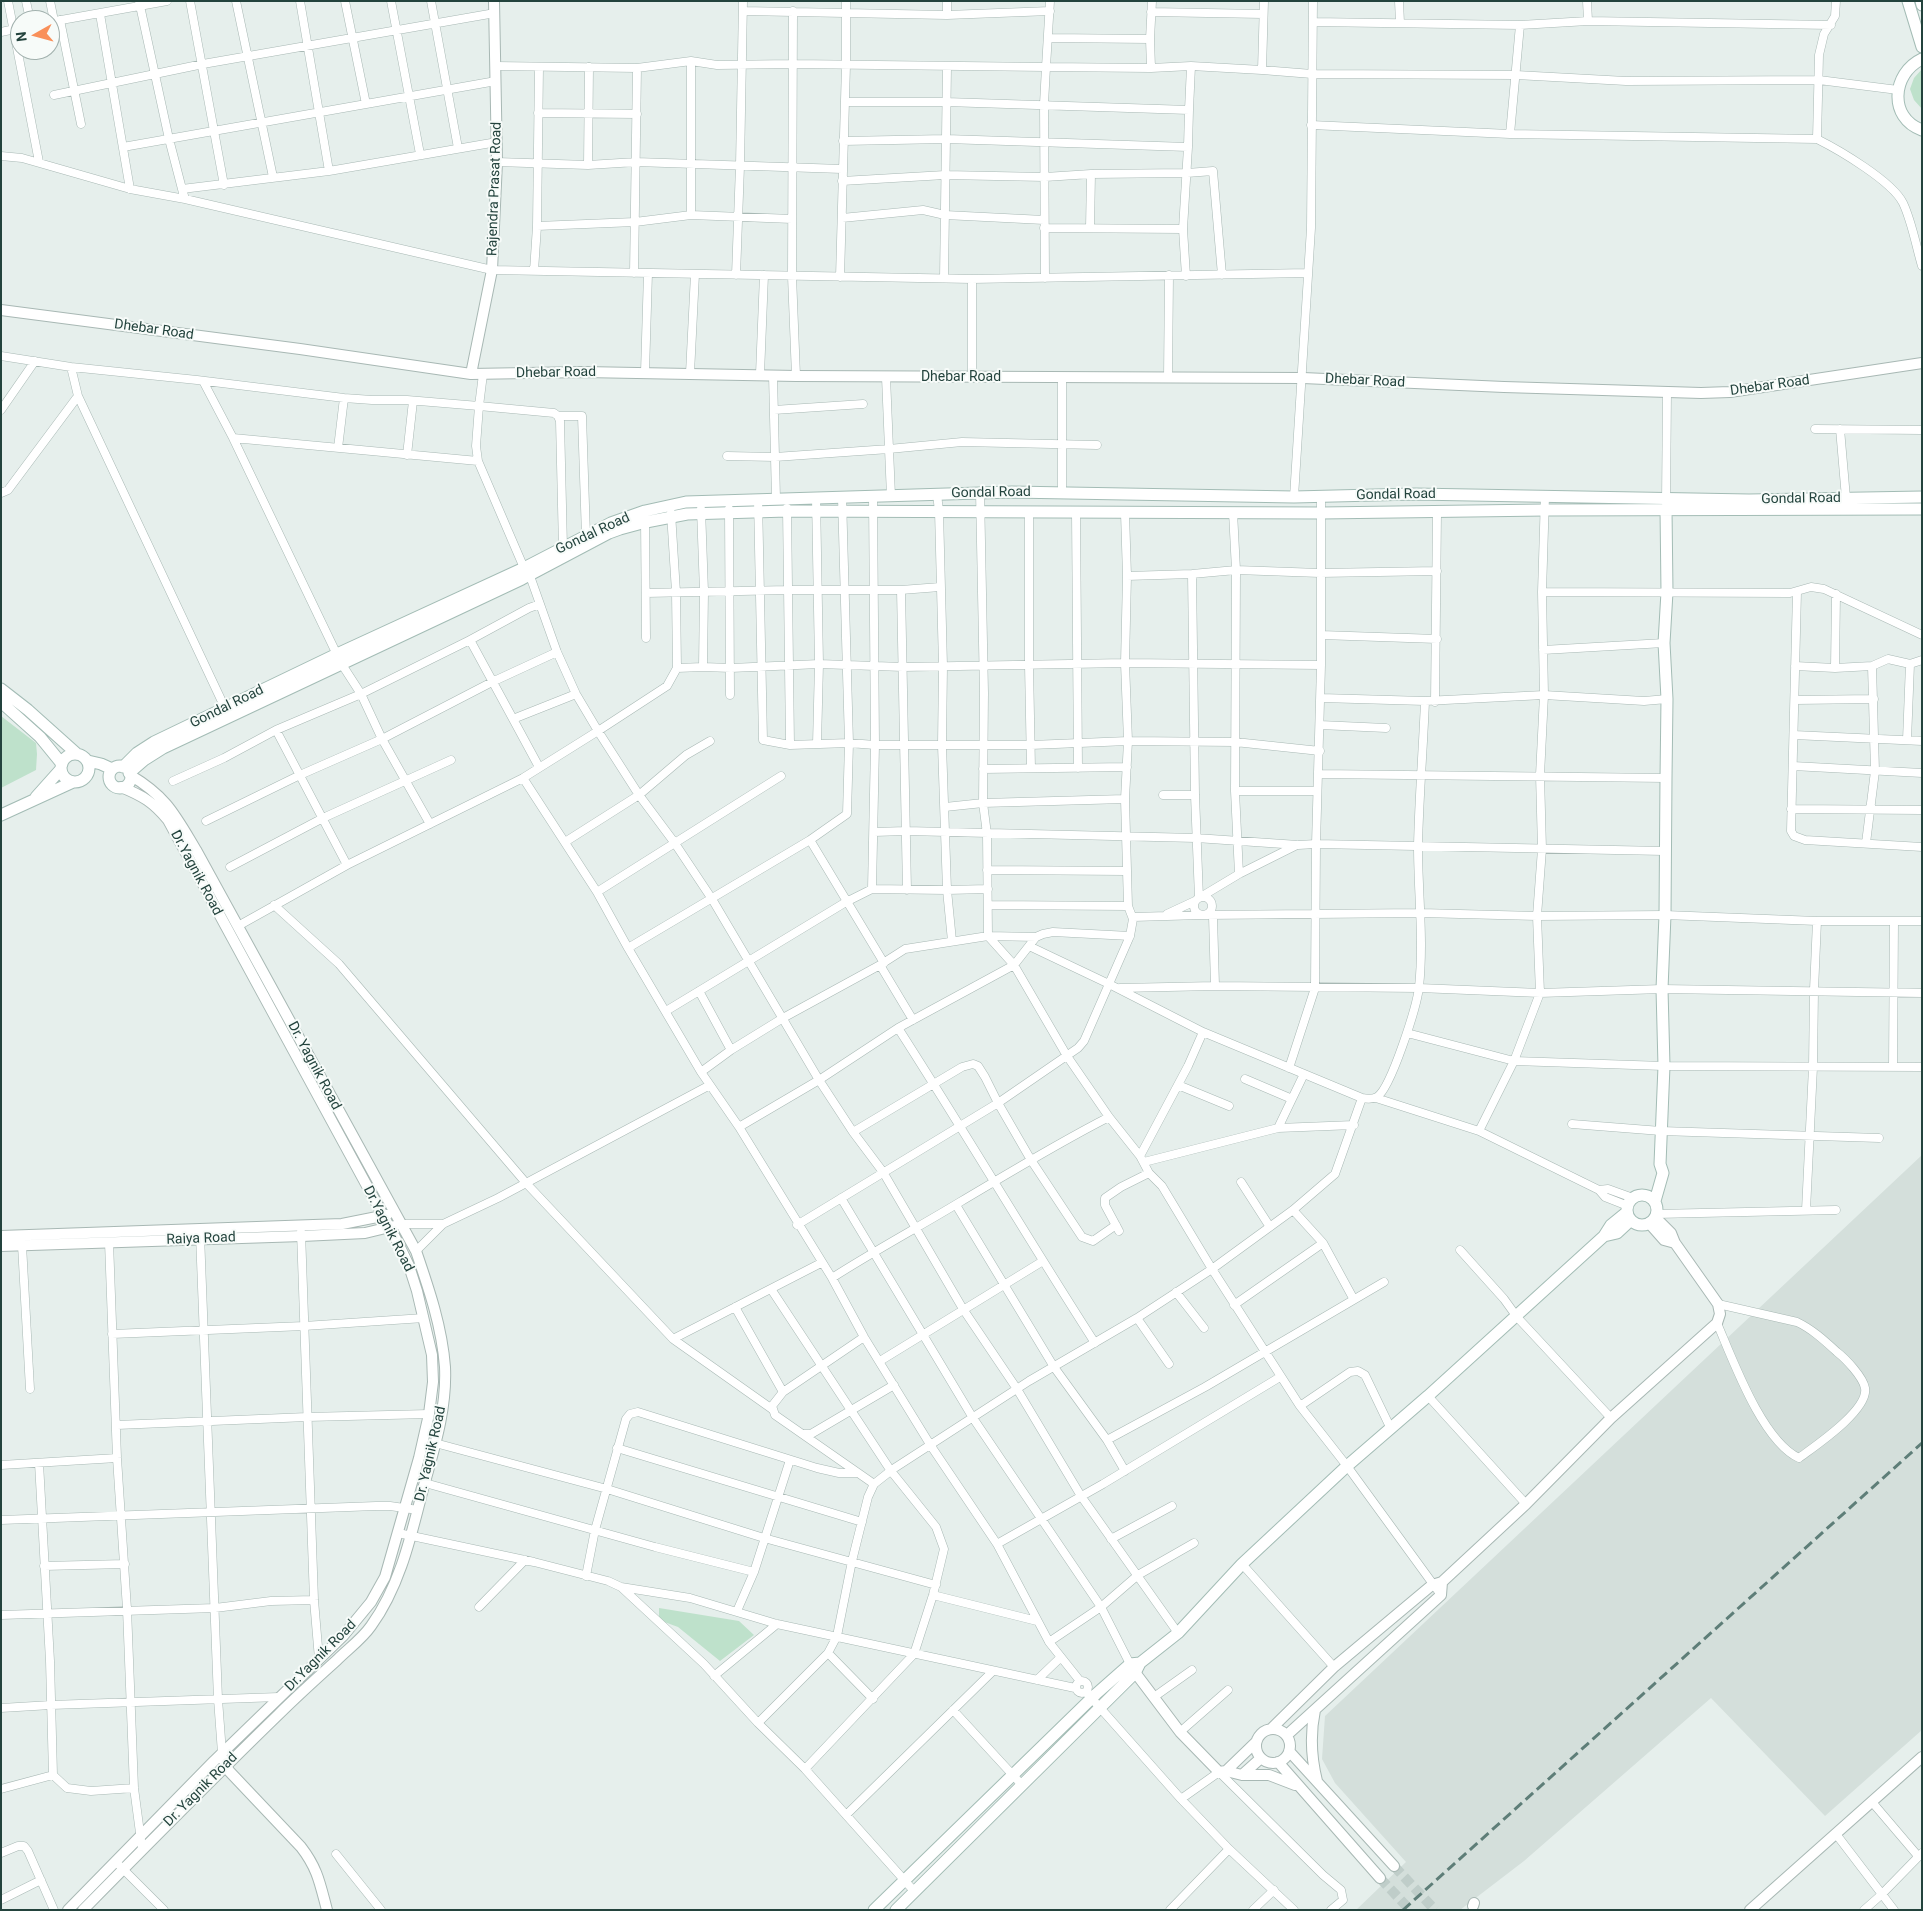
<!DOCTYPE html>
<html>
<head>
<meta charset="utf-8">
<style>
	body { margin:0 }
	#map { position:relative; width:1923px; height:1911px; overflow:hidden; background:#e6efec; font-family:Roboto,sans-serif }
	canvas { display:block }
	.frame { position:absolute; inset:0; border:2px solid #23433d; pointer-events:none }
	.north { position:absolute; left:10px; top:10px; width:50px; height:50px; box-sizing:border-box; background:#f7fbf9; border:1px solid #a2b1ae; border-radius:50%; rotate:263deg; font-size:14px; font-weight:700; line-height:20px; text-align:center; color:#23433d }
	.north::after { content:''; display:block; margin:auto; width:18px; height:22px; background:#f9905a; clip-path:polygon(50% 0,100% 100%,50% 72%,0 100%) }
</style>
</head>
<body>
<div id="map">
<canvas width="1923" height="1911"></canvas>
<div class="frame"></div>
<div class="north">N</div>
</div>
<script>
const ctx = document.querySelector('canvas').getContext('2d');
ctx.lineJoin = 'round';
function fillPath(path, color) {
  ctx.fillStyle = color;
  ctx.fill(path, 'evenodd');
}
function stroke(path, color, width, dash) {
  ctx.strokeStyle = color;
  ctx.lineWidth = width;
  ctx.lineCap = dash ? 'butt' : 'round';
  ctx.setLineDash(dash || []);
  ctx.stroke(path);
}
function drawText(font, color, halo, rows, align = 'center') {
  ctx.font = font + ' Roboto,sans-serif';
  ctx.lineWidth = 4;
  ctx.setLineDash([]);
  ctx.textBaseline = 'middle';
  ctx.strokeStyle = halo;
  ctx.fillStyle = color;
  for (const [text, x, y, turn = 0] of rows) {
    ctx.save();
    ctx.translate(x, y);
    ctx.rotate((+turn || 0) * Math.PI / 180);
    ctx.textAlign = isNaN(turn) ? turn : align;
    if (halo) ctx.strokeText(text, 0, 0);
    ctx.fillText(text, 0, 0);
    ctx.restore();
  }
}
fillPath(new Path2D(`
	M1922 1155V1730L1825 1816 1711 1698 1524 1861 1460 1910H1356L1406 1862 1335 1783 1322 1759 1325 1716Z`), '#d4dfdb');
fillPath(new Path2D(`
	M1922 69V109L1914 100 1910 89 1914 78Z
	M1 716 36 743 37 754 36 770 1 788Z
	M659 1608 739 1621 754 1635 720 1661 678 1627 659 1620Z`), '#bee1cb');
stroke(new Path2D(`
	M1394 1866 1435 1910
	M1380 1878 1410 1910`), '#bfcdc9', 10, [10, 5]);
const minor = new Path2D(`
	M8 1 39 162
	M26 1 30 20
	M50 1 54 21
	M139 1 169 139 182 189
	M190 1 224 185
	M236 1 273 177
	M300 1 329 171
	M345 1 366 104
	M391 1 420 154
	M431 1 458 148
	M947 1V15
	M1050 1 1046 67 1151 68
	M1152 1 1150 39 1151 68 1191 66 1189 110
	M1264 1 1262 70 1312 74 1516 75 1626 81 1819 80 1898 90
	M1399 1 1400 23
	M1587 1 1588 21
	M743 11 947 15 1050 11
	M793 11 792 276 796 376
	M1151 12 1263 14
	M100 14 130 189
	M60 20 81 124
	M50 22 167 1
	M1313 22 1520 25 1588 21 1831 25
	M1 32 20 28
	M1049 38 1150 39
	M691 61V215L792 219
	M496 66 637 68 691 61 717 65 793 64 1046 67 1044 104 1045 278
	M1191 66 1262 70
	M54 95 203 64 495 13
	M845 102H946L1189 110 1188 147
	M538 113 637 114
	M1311 125 1510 134 1817 139C1839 150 1892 181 1903 203 1912 222 1916 246 1922 266
	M1510 134 1520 25
	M1817 139 1819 55 1824 34 1835 16 1836 1
	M843 141 946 139 1188 147 1183 229 1186 276
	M123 147 496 81
	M1 156 22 158 130 189 185 199 492 270 972 279 1308 273
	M497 162 588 165 636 162 842 169
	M588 165 589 67
	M842 181 945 175 1045 177 1091 174 1187 173 1213 171 1222 275
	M185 199 182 189 329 171 497 142
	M842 218 923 210 945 215 1044 220
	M537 226 635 222 691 215
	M1044 228 1183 229
	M1090 228 1091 174
	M534 271 537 226 539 67
	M634 273 637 68
	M736 275 740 166 743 1
	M840 277 846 65V1
	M944 278 947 67
	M1 356 71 367 197 380 344 398 372 400H407L479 406 483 374
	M645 372 648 273
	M690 373 695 274
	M760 374 764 275
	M773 375 776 499
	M886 377 889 449 962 442 1097 445
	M972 377V279
	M1168 378 1169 275
	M203 381 233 438 478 461 524 568 530 576 557 652 576 694 598 731 523 778 347 865 238 926
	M78 396 225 708
	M1 410 35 361
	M774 410 863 404
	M558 416H582L586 536
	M1815 429 1922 430
	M1840 429 1846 498
	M233 438 341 663 361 694 382 739 430 824
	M338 448 344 398
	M407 455 413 401
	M727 456 775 457 889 449 891 496
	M478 461 476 446 479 406 554 413 558 416 560 421 563 548
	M980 492 984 693 983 803 987 834 988 936 1014 965 1067 1056 1109 1117 1140 1156 1149 1173 1162 1186 1212 1269 1300 1406 1347 1466 1441 1595
	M1062 492V377
	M1 493 8 490 78 396 71 367
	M816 497 819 664 817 744
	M1294 497 1311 228 1313 1
	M758 499 763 740 790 745 849 743 875 745H1031L1128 741 1235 742 1320 751
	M1666 503 1667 392
	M787 508 790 745
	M701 509 704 592 703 667
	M729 509 730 695
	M1076 512 1078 768
	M1233 512 1236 570 1235 791 1239 874
	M671 513 676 592 677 668
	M1029 513V665L1031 768
	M645 518 646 638
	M1192 574 1195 795 1199 898 1239 874 1297 845
	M1127 576 1192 574 1236 570 1320 573 1437 571
	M1542 592 1790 593 1811 587 1824 589 1922 635
	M1797 592 1791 831 1794 836 1805 840 1922 847
	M646 593 788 590H901
	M1321 635 1437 639
	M470 640 513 719 576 694
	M1543 650 1664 643
	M1910 664 1922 660
	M1795 666 1835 668 1872 666 1875 771 1866 843
	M1872 666 1888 659 1910 664 1907 740
	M1835 668 1836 594
	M1795 700 1874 699
	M1425 701 1544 695 1644 701 1667 699
	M1435 702 1437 512
	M513 719 539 767
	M1320 725 1386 728
	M276 730 347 865
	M1794 735 1922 741
	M1793 766 1922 773
	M983 769 1127 767
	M1319 774 1666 778
	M523 778 597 892 628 948 701 1072 739 1127 832 1278 864 1337 931 1446 997 1544 1049 1642 1080 1681
	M173 781 224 758 276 730 361 694 470 640 529 608 540 604
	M1235 791H1317
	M1163 795H1195
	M945 807 983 803 1125 799
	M1791 809 1922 810
	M206 821 300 775 382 739 492 682 557 652
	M874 832 906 831 1196 838 1298 845 1316 844 1321 665
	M810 840 884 963
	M565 842 639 795 686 755 710 741
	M230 867 323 818 451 760
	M987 870 1127 871
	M872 889 947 890 942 745 943 666 939 511 937 494
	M907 890 901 590 940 587
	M597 892 781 776
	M1194 906a9 9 0 1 1 18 0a9 9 0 1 1-18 0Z
	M274 905 339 964 526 1183 673 1339 772 1409
	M988 905 1128 906
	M1167 914 1195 901
	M1204 915 1421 913 1537 916 1665 915 1817 921H1922
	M1213 916 1215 986
	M1133 917 1201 915
	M952 941 947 890 988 889
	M1029 946 1109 984 1203 1032 1362 1098C1367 1099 1373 1099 1377 1097 1391 1088 1417 1006 1419 987 1424 941 1418 893 1418 846 1419 798 1423 750 1425 701L1321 698
	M628 948 810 840 847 814 849 743 842 497
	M880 965 913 1020
	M1120 988 1215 986 1419 988 1540 993 1662 989 1922 993
	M699 991 731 1050
	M666 1011 846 902 872 889 875 745 873 497
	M898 1028C965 1132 1028 1239 1095 1343
	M1407 1033 1514 1061 1664 1066 1922 1067
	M1893 1067 1894 921
	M1289 1068 1315 988 1316 844 1664 851
	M701 1072 731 1050 783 1018 880 965 905 949 988 936 1036 937
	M1245 1079 1292 1099
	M1178 1085 1229 1106
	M1376 1098 1479 1131 1599 1190
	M1572 1124 1661 1131 1879 1138
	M739 1127 819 1080 898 1028 1014 965 1036 937 1043 934 1053 932 1130 936
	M1278 1128 1354 1125
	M1479 1131 1514 1061 1540 993 1537 916 1542 849 1540 775 1544 695 1542 592 1545 496
	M853 1132 962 1067 973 1064 978 1066 985 1077 998 1103 1031 1160 1082 1237 1093 1241 1116 1225
	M1140 1156 1188 1066 1203 1032
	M1144 1162 1278 1128 1304 1074
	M1241 1182 1270 1227
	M841 1198 973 1418 1101 1607 1130 1664
	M956 1205 1054 1367 1107 1440 1125 1471
	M1628 1206 1605 1197 1599 1190 1608 1189 1633 1198
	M1293 1210 1323 1243 1353 1298
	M1806 1210 1813 1067 1814 990 1817 921
	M1656 1214 1836 1210
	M400 1224H443
	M797 1225 998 1103 1078 1048 1084 1041 1130 936 1133 919 1128 906 1125 799 1128 741 1125 663 1127 576 1125 513
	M1119 1231 1105 1205V1198L1121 1187 1149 1173
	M301 1232 314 1600 319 1659
	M200 1235 218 1699 222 1753
	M109 1242 117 1458 127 1609 134 1788 142 1848
	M22 1245 30 1389
	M1460 1250 1504 1299 1517 1317 1611 1418
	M416 1251 443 1224 498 1198 710 1085
	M832 1278C874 1251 917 1228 960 1202 1009 1173 1058 1143 1109 1117
	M771 1289 891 1471 936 1527 944 1549 933 1595 914 1654 805 1769
	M1176 1292 1204 1328
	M1234 1305 1323 1243
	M735 1307 783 1392
	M1137 1318 1169 1364
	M1717 1323C1733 1360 1762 1441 1799 1458 1815 1446 1869 1410 1865 1388 1863 1377 1846 1359 1837 1352 1825 1341 1812 1329 1797 1322L1718 1304
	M112 1334 304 1326 424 1318
	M864 1337 783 1392 772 1406 775 1415 874 1484
	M673 1339 821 1263
	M880 1361 1043 1261
	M1428 1396 1526 1504
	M1300 1406 1350 1372 1358 1371 1365 1375 1391 1429
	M117 1425 307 1417 429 1414
	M804 1434H811L894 1385
	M1107 1440 1205 1387 1384 1282
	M435 1443 607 1489 764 1538 936 1585
	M617 1448 862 1522
	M39 1463 50 1661 53 1775
	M1 1465 117 1458
	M425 1483 655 1547 754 1572
	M1 1520 376 1506H390L418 1510
	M398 1533 534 1562 608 1581 621 1587 690 1598 777 1624 1075 1688
	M1111 1539 1172 1506
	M997 1544 1103 1484 1280 1377
	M1242 1564 1334 1667
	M44 1566 125 1564
	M586 1576 595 1530 626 1419 630 1414 638 1412 817 1468 839 1473H858
	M621 1587 704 1664 758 1723 805 1769 914 1891
	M933 1595 1037 1621
	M479 1607 525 1560
	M737 1611 754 1572 790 1460
	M1 1615 215 1608 271 1601 314 1600
	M1178 1633 1081 1496 1017 1389 963 1309 883 1172 853 1132 819 1080 712 899 674 842 639 795 598 731 667 686 677 668 703 667 731 668 819 664 903 667 1125 663 1321 665V496
	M1049 1642 1101 1607 1138 1575 1194 1543
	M828 1653 873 1699
	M714 1676 777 1624
	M1037 1680 1061 1657
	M1076 1687a6 6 0 1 1 12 0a6 6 0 1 1-12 0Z
	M1086 1692 1181 1799 1229 1849 1294 1910
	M1154 1697 1192 1670
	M1 1708 51 1705 279 1697
	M953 1710 1022 1785
	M758 1723 828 1653 837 1636 852 1561 868 1497 874 1484 893 1469 1029 1381 1137 1318 1212 1269 1293 1210 1335 1174 1362 1098
	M1180 1732 1228 1690
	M1 1789 53 1775 67 1788 91 1791 134 1788
	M1181 1799 1219 1772 1323 1875 1341 1890 1343 1900 1331 1910
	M1872 1802 1918 1856
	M846 1815 993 1671
	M1836 1834 1894 1910
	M1 1853 18 1846H24L28 1851 54 1910
	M336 1854 381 1910
	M119 1865 164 1910
	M1 1900 41 1880
	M1170 1910 1229 1849
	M1253 1910 1274 1890
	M1864 1910 1881 1895 1922 1853`);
const tertiary = new Path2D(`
	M1 310 300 349 471 374 584 372 796 376 1303 378 1504 387 1701 393 1730 392 1922 363
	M471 374 492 270 497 162 494 1
	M1649 1223 1664 1240 1675 1243
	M1 1236 342 1224 387 1215
	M1 1246 302 1236 365 1233 394 1226
	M1131 1667 1180 1732 1219 1772 1226 1771 1242 1775 1261 1758
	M1315 1710C1310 1734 1311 1757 1317 1781
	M1272 1728 1334 1667 1432 1585 1442 1582 1526 1504 1611 1418 1717 1323 1720 1314 1718 1304 1675 1243 1671 1233 1655 1217
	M1256 1746a17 17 0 1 1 34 0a17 17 0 1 1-34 0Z
	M1287 1735 1441 1595 1442 1582
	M1289 1751 1394 1866
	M223 1759 229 1771 301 1847C318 1869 320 1884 327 1910
	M1278 1762 1380 1878
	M1226 1771 1256 1742
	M1242 1775H1269L1295 1785
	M1473 1906 1474 1903
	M68 1910 214 1761 343 1636 371 1602 385 1577 419 1458 429 1414 433 1382 432 1355 417 1291 409 1266 398 1243 168 820C153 802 143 796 121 787
	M83 1910C148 1844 212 1779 278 1715 297 1696 317 1678 337 1660 348 1649 362 1639 371 1626 400 1586 411 1536 423 1489 434 1449 447 1409 445 1367 442 1327 429 1289 416 1251L196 850C175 815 167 797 130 775
	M1750 1910 1922 1757`);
const secondary = new Path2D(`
	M1908 1 1922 47
	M1921 1 1922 5
	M1922 59C1892 73 1888 118 1922 130
	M1 689 28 710 76 753
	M1 702 40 737 62 764
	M61 768a14 14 0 1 1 28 0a14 14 0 1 1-28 0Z
	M88 761 101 764 112 769
	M109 777a11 11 0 1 1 22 0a11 11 0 1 1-22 0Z
	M123 767 137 753 154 742 337 654 524 568 611 523 645 511 686 502 1012 492 1294 497 1415 494 1749 500 1922 497
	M129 773 144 760 163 748 522 579 609 533 620 529 646 522 687 514 787 511 1321 513 1546 510 1922 509
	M36 797 61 769
	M1 815 73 782
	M1627 1210a15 15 0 1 1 30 0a15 15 0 1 1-30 0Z
	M1655 1201 1663 1173 1660 1164 1664 1066 1662 989 1665 915 1666 778 1667 699 1664 643 1667 592 1666 509
	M1604 1236 1617 1233 1631 1220
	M874 1910 1096 1694 1130 1664 1140 1663
	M896 1910 1135 1673 1140 1663 1178 1633 1242 1564 1347 1466 1428 1396 1604 1236 1611 1225 1627 1212`);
stroke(minor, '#a8b8b4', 9);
stroke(tertiary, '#a8b8b4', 12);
stroke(secondary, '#a3bcb5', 13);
stroke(minor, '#fff', 8);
stroke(tertiary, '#fff', 10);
stroke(secondary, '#fff', 11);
stroke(new Path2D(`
	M1403 1910 1922 1443`), '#5e7e78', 3, [10, 5]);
drawText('14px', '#23433d', '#f7fbf9', [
	["Rajendra Prasat Road",495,189,-88],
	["Dhebar Road",154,330,8],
	["Dhebar Road",556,373,-1],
	["Dhebar Road",961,377],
	["Dhebar Road",1365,381,3],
	["Dhebar Road",1770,386,-8],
	["Gondal Road",991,493,-1],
	["Gondal Road",1396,495,-1],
	["Gondal Road",1801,499,-1],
	["Gondal Road",593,534,-25],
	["Gondal Road",227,707,-26],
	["Dr.Yagnik Road",196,873,62],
	["Dr. Yagnik Road",314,1066,62],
	["Dr.Yagnik Road",388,1229,63],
	["Raiya Road",201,1239,-2],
	["Dr. Yagnik Road",431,1454,-77],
	["Dr.Yagnik Road",321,1656,-45],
	["Dr. Yagnik Road",201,1790,-45]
]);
</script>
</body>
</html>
